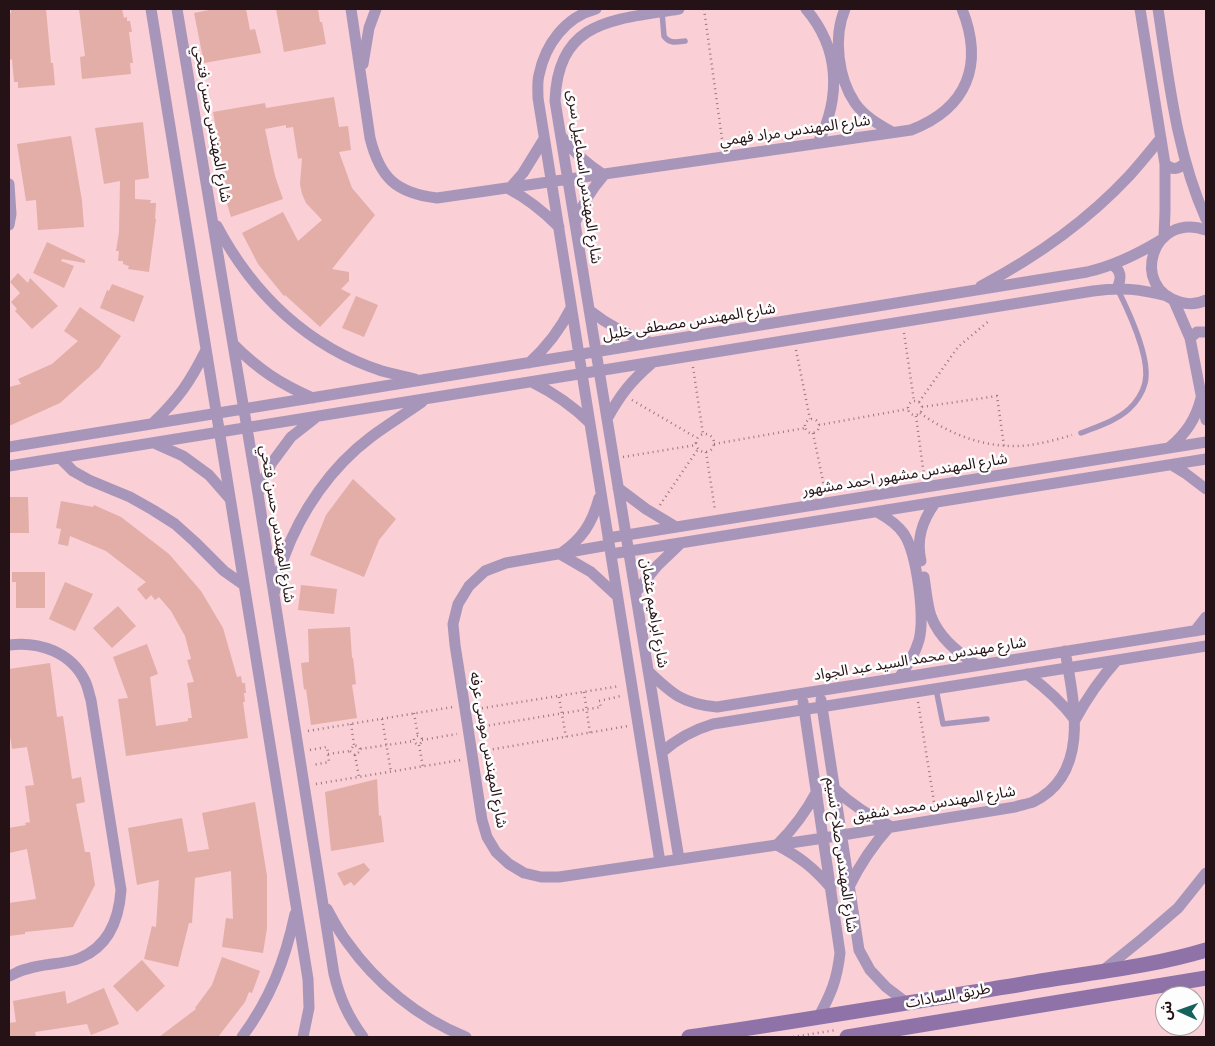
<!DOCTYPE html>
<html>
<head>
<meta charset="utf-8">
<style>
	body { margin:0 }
	#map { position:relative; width:1215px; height:1046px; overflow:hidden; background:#facfd6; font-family:"PT Sans Narrow","Noto Sans Arabic",sans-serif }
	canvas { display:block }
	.frame { position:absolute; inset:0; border:10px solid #251216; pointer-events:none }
	.north { position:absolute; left:1155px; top:986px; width:50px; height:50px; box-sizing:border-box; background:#fdfdfd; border:1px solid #a79fa1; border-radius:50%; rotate:272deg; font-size:14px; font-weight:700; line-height:20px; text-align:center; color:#251216 }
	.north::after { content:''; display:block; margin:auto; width:18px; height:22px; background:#15625d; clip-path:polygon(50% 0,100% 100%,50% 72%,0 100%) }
</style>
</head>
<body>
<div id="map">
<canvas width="1215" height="1046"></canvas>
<div class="frame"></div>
<div class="north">ش</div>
</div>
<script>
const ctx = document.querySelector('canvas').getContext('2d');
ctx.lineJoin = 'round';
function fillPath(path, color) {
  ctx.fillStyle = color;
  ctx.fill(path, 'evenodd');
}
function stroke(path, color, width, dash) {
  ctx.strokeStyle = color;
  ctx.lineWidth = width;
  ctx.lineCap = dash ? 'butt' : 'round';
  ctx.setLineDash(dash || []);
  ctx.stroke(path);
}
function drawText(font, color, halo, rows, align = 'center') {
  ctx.font = font + ' "PT Sans Narrow","Noto Sans Arabic",sans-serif';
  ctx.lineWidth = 5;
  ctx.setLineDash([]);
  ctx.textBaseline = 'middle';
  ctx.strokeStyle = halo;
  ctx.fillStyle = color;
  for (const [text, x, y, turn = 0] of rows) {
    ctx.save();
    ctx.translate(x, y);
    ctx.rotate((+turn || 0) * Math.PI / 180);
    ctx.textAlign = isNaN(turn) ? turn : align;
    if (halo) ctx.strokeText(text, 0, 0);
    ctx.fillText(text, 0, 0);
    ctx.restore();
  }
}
fillPath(new Path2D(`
	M11 9H46L51 63H53L55 85 18 88V82H14L12 59 10 60 9 50V34H10L9 14 11 13Z
	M79 9H122L124 18 127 17V21H130L132 32H129L133 63H130L131 74 82 79 80 57 85 56Z
	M214 9H246L250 30 255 29 261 53 204 63 194 13Z
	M276 9H318L320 22H322L326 44 284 52Z
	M334 97 339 127 348 126 351 150 339 152 352 188 375 215 332 269 349 272V281L341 289 351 294 320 327 285 295 284 296 258 264 242 233 283 212 298 241 322 220 306 203 302 194 300 184 302 158 298 159 293 127 286 128V125L265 129 275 176 283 199 231 217 219 176H216L212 153 220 151 213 112 265 103 266 108Z
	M143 122 149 178 135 180V199L151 200 150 203H156L155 219H156L149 272 128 269 129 266 123 264V261H118L119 251H116L119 232 120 181 104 184 95 128Z
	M71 136 82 201 84 227 38 230 36 200 26 201 17 144Z
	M47 242 85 260V263L62 259 61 261 74 266 64 288 33 273Z
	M18 273 28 283 30 278 58 306 32 329 15 311 17 309 11 302 20 293 10 282Z
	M112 284 144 296 134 322 100 308 107 290 109 291Z
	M356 296 378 305 364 337 342 328Z
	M80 307 121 336 99 368 60 403 9 426V387L21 384 18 379 52 364 78 341 64 331Z
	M353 479 396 519 379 540 364 577 310 555 326 515Z
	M9 497H28L29 533H9Z
	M61 501 93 507 94 505 121 517 169 554 201 591 223 628 237 677 241 676 242 683H245L246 693H244L245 702H243L248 738 126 756 118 699 128 698 113 657 147 644 158 674 150 677 156 726 188 721V718H192L187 683 194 682 187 660 191 659 185 636 171 611 159 597 155 600 151 595 146 600 137 589 146 582 106 551 70 536 68 546 58 544 61 529 56 528Z
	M12 572H45V608H16V582H12Z
	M65 582 93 594 75 631 49 619Z
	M301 585 337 589 334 614 298 610Z
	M118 606 136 626 112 648 93 628Z
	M350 627 352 658H353L356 684 352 685 357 718 311 725 306 689 304 690 301 663 309 662 308 629Z
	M50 663 57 717 63 716 72 779 81 777 85 802 76 804 85 852H90L95 885 73 927 25 932V934L9 936V903L36 899 27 849 9 853V828L26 825 25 823 30 822 25 786 34 785 27 747 12 749 9 730V669Z
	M377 779 379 816 381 815 384 842 331 851 325 792Z
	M255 802 267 876V928L263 953 222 947 226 918 233 919 231 871 195 878 192 923H189L178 967 144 959 152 926 156 927 159 880 137 885 128 828 182 818 188 852 209 849 202 813Z
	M364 863 370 870 354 886 351 882 344 886 337 873Z
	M222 957 260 971 252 993 249 992 245 1002 218 1037H159L196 1009 195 1008 212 985Z
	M142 960 165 986 137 1012 113 986Z
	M104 988 119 1024 91 1035 87 1024 35 1032 36 1037H9V1023L16 1022 13 1001 65 991 67 1004Z`), '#e2aea7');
stroke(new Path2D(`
	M704 9 723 146
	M904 333 914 401
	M796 350 810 419
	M693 367 703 434
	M632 400 697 438
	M908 408a7 7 0 1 1 14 0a7 7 0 1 1-14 0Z
	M919 402 958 347 990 320
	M922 407 997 396 1004 446
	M920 413C952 436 990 450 1030 445 1044 443 1059 439 1072 435
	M916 416 924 476
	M805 426a7 7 0 1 1 14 0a7 7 0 1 1-14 0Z
	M819 425 908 409
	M813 433 825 491
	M696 443a9 9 0 1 1 18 0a9 9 0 1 1-18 0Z
	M714 444 805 428
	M706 452 715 510
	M623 457 696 445
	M660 505 698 449
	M584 692 590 733
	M559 697 566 737
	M918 702 935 808
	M477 709 620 686
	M414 713 418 736
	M382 719 391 772
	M351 724 354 745
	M479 727 601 707 599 701 621 696
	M308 731 453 707
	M414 740a4 4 0 1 1 8 0a4 4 0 1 1-8 0Z
	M422 740 457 734
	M419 745 423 767
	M360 749 359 747 354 745 350 751 355 755 359 752 360 749 414 741
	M310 750 327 747 329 762 313 765
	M483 751 628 726
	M328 754 350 751
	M355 755 359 777
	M316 784 461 760
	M793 1037 836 1030`), '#98787e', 2.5, [1, 4]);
stroke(new Path2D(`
	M662 12 664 36C669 44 677 42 685 41
	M1081 433C1096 427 1116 421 1129 409 1136 403 1143 392 1145 383 1151 359 1128 310 1117 288
	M936 689 943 724 987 719`), '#a896ba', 5.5);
stroke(new Path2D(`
	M151 9 308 979 309 1008 303 1037
	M177 9 258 494 334 974C340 999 348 1016 363 1037
	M351 9 370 138C380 178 396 193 437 198L911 130C968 108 984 64 962 9
	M596 9C565 17 545 45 539 75 537 82 538 91 538 98L660 862
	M679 9C614 20 558 19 555 101L679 859
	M806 9C840 49 841 97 818 143
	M845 9C833 37 838 78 855 103 864 116 878 124 892 132
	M1140 9 1165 164V212L1164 237
	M1158 9C1169 80 1176 152 1206 219
	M363 64 369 28 376 9
	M562 137C574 153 587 164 604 175 591 190 582 204 575 223
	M544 139 523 173 509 189C528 199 543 211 559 227
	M1165 164C1172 170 1178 170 1185 163
	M9 184 11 214 9 225
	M217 226C253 294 308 347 382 371 393 374 404 376 415 379
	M1206 230C1152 211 1129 288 1180 302 1189 305 1198 304 1206 300
	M1113 265C1121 271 1122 278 1117 288
	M981 286C1036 257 1086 222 1129 176 1140 164 1151 150 1161 138
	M1174 301 1190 338 1206 420
	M589 310C608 325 626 335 649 342
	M1190 338 1197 332H1206
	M233 344C258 369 280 384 313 398
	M529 363C548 346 560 330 571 308
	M532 382C554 393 572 405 590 423
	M607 419C620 395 631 381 652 363
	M153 423C179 398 190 382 206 350
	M154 443 183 456 209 475 230 499
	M9 447 1087 272C1113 266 1138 254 1161 240
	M1170 447C1186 433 1196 419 1201 398
	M60 458 73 471 89 480 130 497 153 510 175 524 195 542 224 571 244 585
	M1172 465 1185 473 1206 489
	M9 466 1093 291C1122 287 1139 289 1167 296
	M618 488 646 509 676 527
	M258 494 271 464 291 437 314 419
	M599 498C592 524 582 539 560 554L591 572 616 595
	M877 512C888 518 897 524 904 534 917 554 925 617 919 640 915 654 907 666 899 678
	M608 538 1206 442
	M609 545 506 563 485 571 469 586 458 604 453 624 455 645 468 728 482 820 487 837 496 852 509 864 524 873 541 877H559L824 838 1015 807C1021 805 1028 804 1033 802 1091 774 1074 701 1065 651
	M611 554 1206 459
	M921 561C916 539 922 521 935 503
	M924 577C926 589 927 604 931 616 939 638 958 653 977 665
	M275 591C278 580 280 568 284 557 301 511 331 467 371 437 387 425 405 414 422 402
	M636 592 657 566 681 543
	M1195 631 1206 617
	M9 645C39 641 71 652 85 681 88 687 89 694 91 700L121 890C119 919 109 946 80 958 63 965 44 963 27 969 20 970 15 974 9 976
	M648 671C672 694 683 704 717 707L1206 629
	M1027 674C1046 688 1061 701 1075 720 1087 698 1100 679 1117 660
	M821 700 859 950 870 970 886 987 907 1003
	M803 702 840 953C837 980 831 994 818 1018
	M662 752C678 738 693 730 713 724L1206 646
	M835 789C852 805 869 816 890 826 873 845 860 864 849 887
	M817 791C806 812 794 828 777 845 800 857 814 868 831 888
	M327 909C333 920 339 932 347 942 376 983 418 1018 466 1037
	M1101 972 1142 939 1178 908 1206 873
	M242 1037C270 999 285 961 295 914`), '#a896ba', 11);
stroke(new Path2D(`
	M689 1037C801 1021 912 1002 1023 984 1084 973 1147 968 1206 950
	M847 1037 1206 978`), '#8f73a8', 15);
drawText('15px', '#251216', '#fdfdfd', [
	["شارع المهندس حسن فتحي",212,124,80],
	["شارع المهندس مراد فهمي",795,131,-8],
	["شارع المهندس اسماعيل سرى",584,177,82],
	["شارع المهندس مصطفى خليل",689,322,-9],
	["شارع المهندس مشهور احمد مشهور",905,475,-9],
	["شارع المهندس حسن فتحي",277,524,81],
	["شارع ابراهيم عثمان",654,613,81],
	["شارع مهندس محمد السيد عبد الجواد",920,659,-9],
	["شارع المهندس موسى عرفه",488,750,80],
	["شارع المهندس محمد شفيق",934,804,-9],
	["شارع المهندس صلاح نسيم",841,855,82],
	["طريق السادات",948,996,-10]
]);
</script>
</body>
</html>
